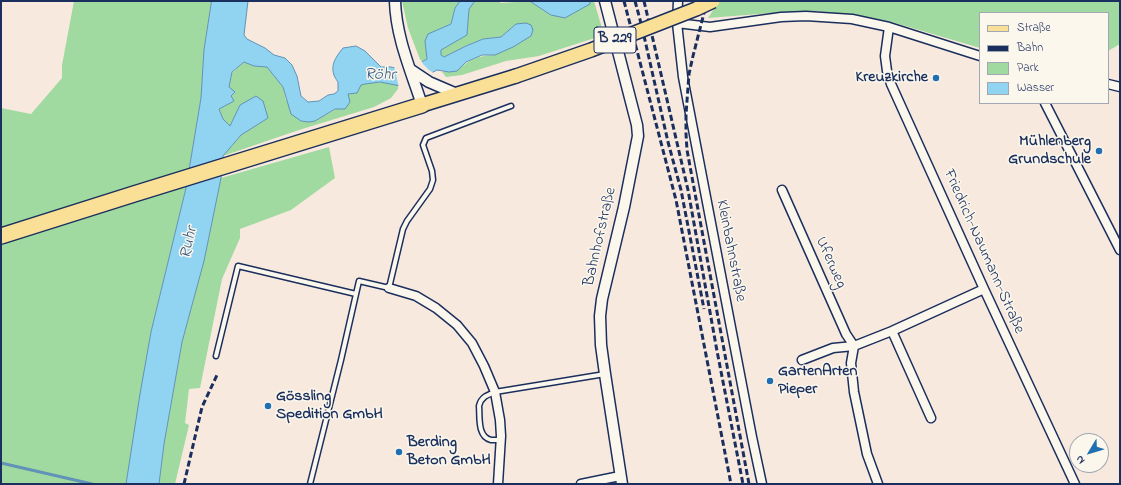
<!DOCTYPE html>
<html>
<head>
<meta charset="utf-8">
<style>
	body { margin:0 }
	#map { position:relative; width:1121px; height:485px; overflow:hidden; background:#f8e9de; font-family:"Indie Flower",sans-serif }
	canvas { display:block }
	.frame { position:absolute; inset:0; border:2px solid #1b2f5e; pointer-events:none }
	.legend { position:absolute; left:979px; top:12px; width:130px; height:92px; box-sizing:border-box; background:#fbf7ec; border:1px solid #a1a7b3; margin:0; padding:5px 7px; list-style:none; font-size:12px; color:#1b2f5e }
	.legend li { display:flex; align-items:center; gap:8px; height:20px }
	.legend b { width:20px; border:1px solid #a1a7b3 }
	.north { position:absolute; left:1069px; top:433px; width:40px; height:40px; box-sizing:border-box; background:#fbf7ec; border:1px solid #a1a7b3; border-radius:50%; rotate:232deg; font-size:11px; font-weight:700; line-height:16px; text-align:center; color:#1b2f5e }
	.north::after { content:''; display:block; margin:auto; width:14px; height:18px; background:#1f6fb2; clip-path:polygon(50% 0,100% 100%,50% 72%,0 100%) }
</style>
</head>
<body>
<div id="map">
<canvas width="1121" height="485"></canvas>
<div class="frame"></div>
<ul class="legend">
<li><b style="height:5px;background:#fadf96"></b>Straße</li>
<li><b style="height:5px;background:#1b2f5e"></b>Bahn</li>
<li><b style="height:11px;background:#a0daa0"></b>Park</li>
<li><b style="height:11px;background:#90d4f2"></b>Wasser</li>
</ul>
<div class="north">N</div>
</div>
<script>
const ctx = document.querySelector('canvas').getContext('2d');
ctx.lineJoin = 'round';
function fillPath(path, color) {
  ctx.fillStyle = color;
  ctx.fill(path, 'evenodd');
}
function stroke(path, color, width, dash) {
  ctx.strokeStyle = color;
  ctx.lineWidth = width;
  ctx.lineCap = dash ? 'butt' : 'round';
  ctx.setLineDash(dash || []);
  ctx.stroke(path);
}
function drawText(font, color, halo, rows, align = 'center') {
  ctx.font = font + ' "Indie Flower",sans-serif';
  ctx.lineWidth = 3;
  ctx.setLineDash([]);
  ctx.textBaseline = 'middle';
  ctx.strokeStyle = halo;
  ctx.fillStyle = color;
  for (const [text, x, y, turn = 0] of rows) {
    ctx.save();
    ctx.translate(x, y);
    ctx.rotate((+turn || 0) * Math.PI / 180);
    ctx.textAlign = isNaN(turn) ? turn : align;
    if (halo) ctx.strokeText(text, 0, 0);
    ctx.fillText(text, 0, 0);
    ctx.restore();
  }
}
fillPath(new Path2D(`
	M74 1H212L204 50 201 98 186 188 151 332 126 484H1V108L31 114 62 78V65Z
	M402 1H460L455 8 451 24 443 28 425 42 427 59 421 62 408 28Z
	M475 1H498L501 3 530 1 551 15 590 4V1H594L604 35 539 56 506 61 462 75 446 77 442 72 457 71C470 59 477 56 495 55L516 24 501 37 483 39 466 46 444 57 441 55V50L467 35 469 9Z
	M719 1H1120V44L1108 51V13H980V48L892 22 817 11 772 13 708 18Z
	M244 62 254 66 267 67 283 87 286 100 315 121 336 109H345L348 94 357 93 361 85C372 81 386 82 398 85V89L391 98 374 107 299 130 223 156 241 135 268 118 240 105 230 126 223 119 219 109 234 101 230 96 229 87 232 73Z
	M329 147 335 178 291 210 240 229V238L222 279 200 388 189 389 185 423 189 425 175 484H159L164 444 182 342 204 261 221 178Z`), '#a0daa0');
const water = new Path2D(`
	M212 1H248L244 35 247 39 265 48 274 55 285 58 292 65 297 76 301 96 308 102 319 101 328 95 334 94 338 91V82C328 69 334 59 343 48L356 46 365 51 381 67H391L400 69 416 65 427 59 425 41 428 34 451 24 455 8 460 1H475L469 9 467 35 441 50V55L444 57 466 46 483 39 501 37 516 24 526 23 531 25 533 30 531 36 513 47 495 55H482L466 62 457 71 449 72 437 70 406 87 380 82 365 84 361 85 357 93 348 94 350 102 345 109H335L315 121 309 122 301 121 291 114 283 87 267 67 254 66 244 62 232 72 229 87 235 92 231 96 234 101 219 109 223 119 230 126 240 105 256 96 263 101 268 118 241 135 223 156 221 178 204 261 182 342 164 444 159 484H126L140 394 151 332 186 188 201 98 204 50Z
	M530 1H590V4L565 18 551 15Z`);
fillPath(water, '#90d4f2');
stroke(water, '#6192b7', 1);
fillPath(new Path2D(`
	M421 60 423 64 429 70 435 74 423 84 405 89 399 88 394 66 400 67 415 63Z`), '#f8e9de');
stroke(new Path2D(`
	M1 463 92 484`), '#6192b7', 3);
const service = new Path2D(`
	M216 356 238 266 356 294
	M501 440C498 440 494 440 491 440 477 437 480 416 479 406 481 397 487 395 495 392L605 374
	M310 484 341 360 359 281 389 288 403 229 407 221 430 189 433 180 432 171 423 145 426 138 511 106`);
const minor = new Path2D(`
	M678 1 677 23 683 77 752 437 762 484
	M677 23 710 27 781 17 806 16 852 19 889 27 980 56
	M889 27 885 56 887 71 891 84 984 289 1075 484
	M1108 84 1120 87
	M1045 103 1120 250
	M782 190 846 334 854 346
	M389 288 416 296 436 308 457 325 472 343 484 366 495 392 500 420 501 436 498 484
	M892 331 931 418
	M854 346 851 363 854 392 867 454 878 484
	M802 360 833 348 854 346 892 331 984 289
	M581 484 620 476`);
const tertiary = new Path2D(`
	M395 1C396 37 411 71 422 105
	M605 1 637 125 638 136 624 207 602 299 600 316 601 345 605 374 622 484
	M411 70 429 82 457 94`);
const primary = new Path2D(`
	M422 105 516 76`);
const motorway = new Path2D(`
	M1 236 134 194 422 105`);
stroke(service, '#1b2f5e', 7);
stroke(minor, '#1b2f5e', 11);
stroke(tertiary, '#1b2f5e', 13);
stroke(primary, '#1b2f5e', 16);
stroke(motorway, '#1b2f5e', 18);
stroke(service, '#fbf7ec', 4);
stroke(minor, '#fbf7ec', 8);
stroke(tertiary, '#fbf7ec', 10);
stroke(primary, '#fadf96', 13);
stroke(motorway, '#fadf96', 15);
stroke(new Path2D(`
	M624 1 676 200 731 484
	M635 1 642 27 668 142 681 190 704 309
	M644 1 688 190 717 351 743 484
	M710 1 705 9 693 56 689 74 686 114V134L687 150 699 215 749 484
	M184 484 202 407 217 375`), '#1b2f5e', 3, [6, 3]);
const primaryBridge = new Path2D(`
	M516 76 591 50 696 9 713 1`);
stroke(primaryBridge, '#1b2f5e', 16, []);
stroke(primaryBridge, '#fadf96', 13);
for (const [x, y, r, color] of [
	[936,78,4,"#1f6fb2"],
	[1099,151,4,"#1f6fb2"],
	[770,381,4,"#1f6fb2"],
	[268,406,4,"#1f6fb2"],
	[399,452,4,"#1f6fb2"]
]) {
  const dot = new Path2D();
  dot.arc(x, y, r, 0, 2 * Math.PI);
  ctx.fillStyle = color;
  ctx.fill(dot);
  stroke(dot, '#fbf7ec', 1.5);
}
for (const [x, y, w] of [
	[615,40,42]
]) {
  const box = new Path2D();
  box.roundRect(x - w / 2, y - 13, w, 26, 3);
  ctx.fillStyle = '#fbf7ec';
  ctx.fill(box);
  stroke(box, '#1b2f5e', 1);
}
drawText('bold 15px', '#1b2f5e', null, [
	["B 229",615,40]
]);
drawText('bold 16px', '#1b2f5e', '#fbf7ec', [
	["Kreuzkirche",928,78,"right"],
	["Mühlenberg",1091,142,"right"],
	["Grundschule",1091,160,"right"],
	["GartenArten",778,372],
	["Pieper",778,390],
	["Gössling",276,397],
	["Spedition GmbH",276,415],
	["Berding",407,443],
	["Beton GmbH",407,461]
], 'left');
drawText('16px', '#1b2f5e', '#fbf7ec', [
	["Bahnhofstraße",601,237,-77],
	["Kleinbahnstraße",730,251,79],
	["Friedrich-Naumann-Straße",983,252,66],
	["Uferweg",830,263,66]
]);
drawText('italic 17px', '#385883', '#fbf7ec', [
	["Röhr",380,76,1],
	["Ruhr",190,243,-78]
]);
</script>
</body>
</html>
